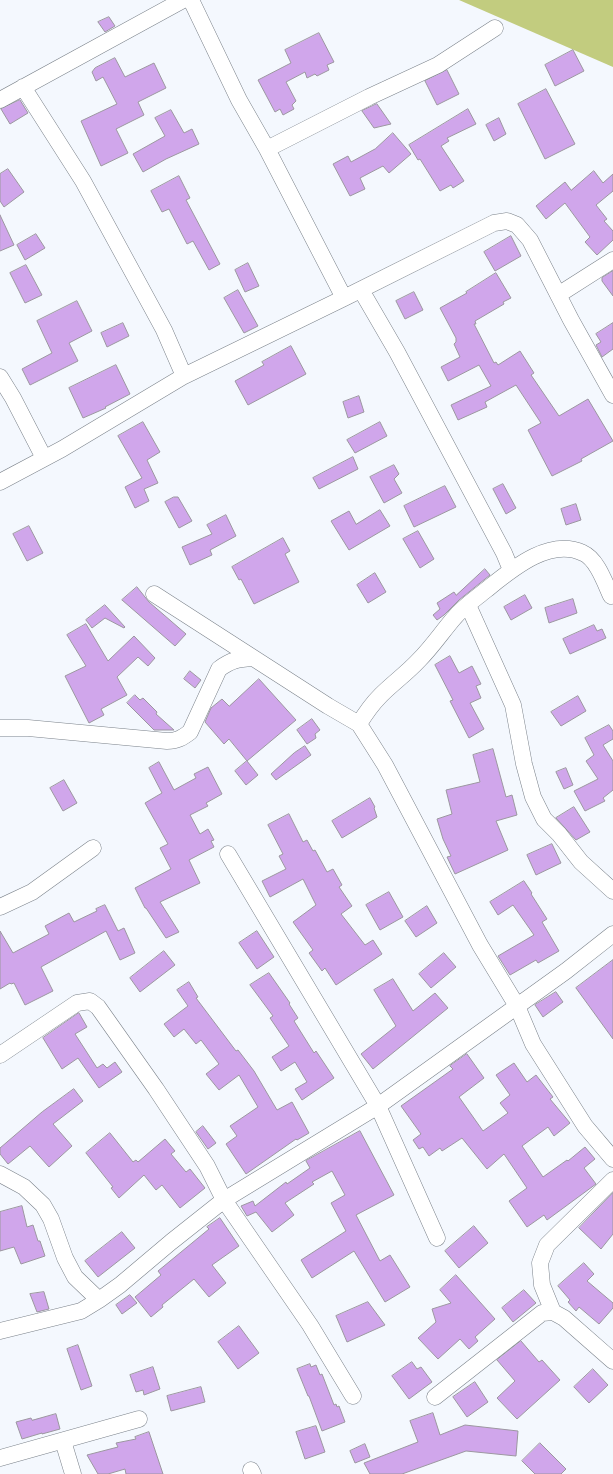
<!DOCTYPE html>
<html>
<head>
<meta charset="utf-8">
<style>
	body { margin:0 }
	canvas { display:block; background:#f4f8fe }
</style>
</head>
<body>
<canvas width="613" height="1474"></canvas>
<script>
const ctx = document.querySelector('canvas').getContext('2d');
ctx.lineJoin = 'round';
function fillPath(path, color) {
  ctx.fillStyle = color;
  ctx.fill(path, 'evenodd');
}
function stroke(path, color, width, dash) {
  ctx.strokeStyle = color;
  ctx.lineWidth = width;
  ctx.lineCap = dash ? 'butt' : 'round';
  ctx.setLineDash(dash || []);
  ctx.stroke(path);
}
fillPath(new Path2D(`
	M459 0H613V67Z`), '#c2cc7f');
const building = new Path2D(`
	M109 17 115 26 105 32 98 22Z
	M319 33 334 62 327 65 329 70 317 76 315 74 307 78 305 72 286 82 296 101 292 105 294 109 283 115 280 109 275 112 258 80 291 63 285 50Z
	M573 50 584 71 555 86 545 65Z
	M115 58 125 77 154 63 166 88 138 102 144 115 116 129 128 153 101 166 81 121 117 104 103 77 96 81 92 72 95 68Z
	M447 70 459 94 437 105 425 81Z
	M546 89 575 144 545 159 518 104Z
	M20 100 28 113 10 124 1 109Z
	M377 104 391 124 374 128 362 111Z
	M468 109 476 124 447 138 449 141 441 146 464 181 453 188 451 185 440 191 420 159 418 160 409 145Z
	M171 110 184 133 192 129 199 144 166 159 143 172 133 154 165 136 155 118Z
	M499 118 506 134 494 141 486 125Z
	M393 133 411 154 389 173 383 166 360 178 365 189 350 196 333 164 348 156 351 162 375 149Z
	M8 169 24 192 4 207 0 201V174Z
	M594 171 603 183 613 174V191L596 205 607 219 604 221 613 231V240L597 255 585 242 590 237 565 203 546 219 536 206 565 182 571 190Z
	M179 176 190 198 186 200 220 264 209 270 193 241 187 244 169 209 162 212 151 191Z
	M0 215 14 245 0 251Z
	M36 234 45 248 25 260 17 245Z
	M511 236 521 256 495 271 484 252Z
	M248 263 259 286 245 292 235 270Z
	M26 265 42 295 25 303 10 273Z
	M613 271V296L602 281V278Z
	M496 273 511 298 503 302 504 304 475 321 476 324H474L494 363 496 362 498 365 520 351 534 373 531 375 559 416 588 399 613 441 581 459 582 461 552 476 528 430 541 423 516 385 485 402 487 407 458 420 451 405 491 386 479 365 448 381 441 367 460 357 454 344 456 342V338L440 308 467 293 466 292Z
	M238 290 258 326 244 333 224 298Z
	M414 292 423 310 405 319 396 301Z
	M77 301 92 331 69 343 78 361 30 385 22 369 52 353 37 321Z
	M123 323 129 336 107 347 101 333Z
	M613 323V349L602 357 596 345 601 342 596 334Z
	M291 346 306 374 248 405 235 381 264 365 262 362Z
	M116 365 130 394 105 407 106 408 83 418 69 388Z
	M359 396 364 412 348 418 343 402Z
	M143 422 160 452 147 460 158 483 144 489 149 501 135 508 125 487 142 478 118 436Z
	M380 422 387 436 355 453 347 440Z
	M353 457 358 469 319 489 313 478Z
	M394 465 399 474 394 479 402 493 384 503 370 477Z
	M503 484 516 508 506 514 493 489Z
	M445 486 456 507 414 527 404 506Z
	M174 497H178L192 521 179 528 165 502Z
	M576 504 581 520 566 525 561 509Z
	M380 510 390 526 349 550 331 521 349 511 356 524Z
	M226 515 236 536 210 550 212 555 190 565 182 547 212 534 207 525Z
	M29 526 43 553 27 561 13 534Z
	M418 531 434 559 420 568 403 539Z
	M283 538 290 551 285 554 299 582 254 604 241 579 239 580 232 567Z
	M485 569 490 575 459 600 444 615 437 620 433 615 440 609 437 603 454 592 456 595Z
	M375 573 386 592 368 603 357 585Z
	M137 587 149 602 186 634 175 646 122 600Z
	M525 595 532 608 511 620 504 607Z
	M573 599 577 613 549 623 545 608Z
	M105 605 125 627 124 628 105 618 92 628 86 620Z
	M86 624 108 661 134 636 155 658 148 666 138 657 117 677 127 695 101 709 104 715 89 723 65 676 86 666 67 635Z
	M594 625 597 631 602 629 606 638 570 654 563 639Z
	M450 656 459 673 472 666 481 684 476 686 481 698 470 703 484 729 469 738 450 701 453 700 435 665Z
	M190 671 201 680 195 688 184 679Z
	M259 679 296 720 247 761 229 739 224 744 205 722 211 708 222 699 229 706Z
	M135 695 140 700 143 698 157 712 156 714 174 730H154L127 703Z
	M578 696 586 711 561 726 551 712Z
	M312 719 320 730 315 734 316 738 307 744 297 730Z
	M609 725 613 731V739L603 745 613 761V790L603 798 605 801 585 811 574 791 598 779 586 761 594 755 585 738Z
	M305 746 311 755 276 780 271 774 294 753Z
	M493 749 506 797 512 795 517 815 496 821 508 850 455 874 447 857 451 856 443 839 437 819 452 814 446 790 480 782 473 755Z
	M247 761 258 775 246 785 235 771Z
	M159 762 174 790 196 778 194 774 208 767 222 794 206 803 208 806 190 815 200 834 208 829 214 840 211 841 214 847 189 860 200 883 160 902 179 932 166 938 146 908H145L135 888 171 869 160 848 168 844 145 803 162 793 149 768Z
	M566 768 573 785 564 789 556 772Z
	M64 780 77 803 63 811 50 788Z
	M370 798 375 807 374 808 377 817 342 838 332 821Z
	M574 807 590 832 576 840 556 818Z
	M289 814 303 842 307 840 313 851 315 850 327 872 333 869 342 885 339 887 352 906 341 914 365 945 373 940 382 954 336 985 325 968 322 971 309 953 313 950 293 922 316 905 303 879 270 897 262 881 286 869 279 856 283 854 268 825Z
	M552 844 561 863 536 875 527 855Z
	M524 881 532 893 531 894 547 919 542 922 559 951 538 963 536 960 510 975 498 956 534 935 513 905 498 915 490 902Z
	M389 892 403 917 380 930 366 905Z
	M105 905 118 931 124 928 135 953 120 960 106 931 41 967 53 991 25 1005 14 983 11 984 10 983 0 989V931L13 953 49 934 45 926 69 913 74 922 97 911 96 909Z
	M427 906 437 923 416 937 405 921Z
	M257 931 274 957 257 969 239 943Z
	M164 951 175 965 140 992 130 978Z
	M444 953 456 967 431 988 419 974Z
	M613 960V1039L576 988Z
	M269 973 290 1003 289 1004 298 1018 294 1021 314 1053 316 1051 334 1078 302 1100 295 1089 307 1082 295 1062 281 1071 272 1057 289 1046 270 1018 273 1016 250 985Z
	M393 979 413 1011 435 993 448 1008 373 1069 361 1054 396 1026 374 990Z
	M189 982 198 997 196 998 236 1051 238 1050 254 1071 277 1110 292 1102 309 1133 297 1140 296 1139 246 1174 226 1144 237 1136 230 1126 258 1107 239 1075 219 1090 206 1074 219 1064 201 1040 196 1044 184 1029 174 1037 164 1024 188 1006 177 990Z
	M556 992 563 1002 543 1017 535 1005Z
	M79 1013 87 1027 75 1034 97 1068 103 1064 107 1068 115 1062 122 1072 99 1088 78 1058 62 1069 43 1038Z
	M467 1054 484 1078 459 1097 483 1131 508 1113 500 1103 510 1095 496 1075 514 1063 527 1082 536 1075 553 1097 550 1099 570 1123 554 1136 548 1127 522 1146 543 1177 567 1160 568 1161 585 1147 595 1159 584 1168 596 1184 547 1220 544 1215 527 1227 509 1201 527 1188 504 1154 487 1169 462 1138 442 1151 440 1148 429 1156 423 1147 419 1149 413 1140 421 1134 401 1106 453 1069 450 1066Z
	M74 1089 83 1101 53 1124 72 1146 49 1167 30 1146 8 1164 0 1154V1148L42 1112Z
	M203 1126 216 1143 208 1149 196 1132Z
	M360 1131 394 1195 356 1215 380 1261 390 1255 410 1287 385 1302 354 1251 312 1278 301 1260 346 1231 331 1203 345 1195 332 1171 312 1182 314 1184 285 1203 294 1215 272 1232 256 1212 247 1216 241 1206 253 1201 255 1206 286 1182 287 1184 310 1168 306 1161Z
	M110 1133 133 1162 136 1160 138 1162 165 1139 175 1151 171 1154 186 1172 190 1169 205 1188 180 1208 162 1185 156 1190 144 1175 119 1198 111 1188 113 1187 86 1153Z
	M613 1193V1234L601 1249 579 1228Z
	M22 1206 27 1227 33 1225 38 1241H40L45 1256 21 1264 14 1247 0 1251V1212Z
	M220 1218 239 1246 212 1265 226 1283 209 1297 194 1279 162 1305 163 1307 151 1317 135 1297 161 1275 158 1271 209 1229 207 1227Z
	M474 1226 488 1243 459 1268 445 1251Z
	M122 1232 135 1248 98 1277 85 1261Z
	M584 1263 594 1274 587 1281 613 1303V1308L599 1324 579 1307 576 1311 568 1302 570 1300 558 1286Z
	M456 1275 495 1319 475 1337 478 1341 469 1349 460 1339 438 1359 418 1338 436 1322 432 1309 451 1303 440 1290Z
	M524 1290 536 1303 513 1322 502 1308Z
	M44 1292 49 1309 37 1312 30 1294Z
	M130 1295 137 1303 122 1314 116 1305Z
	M368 1302 385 1325 347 1342 336 1316Z
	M239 1326 259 1353 238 1369 218 1342Z
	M521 1341 539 1362 542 1360 560 1380 517 1419 497 1398 515 1381 497 1360Z
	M78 1345 92 1386 81 1390 67 1349Z
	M412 1362 417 1369 421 1367 432 1382 409 1399 392 1376Z
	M310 1364 311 1367 316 1365 320 1375 322 1374 334 1405 336 1404 337 1407 339 1406 345 1422 322 1431 309 1396H308L297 1369Z
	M153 1367 160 1389 144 1395 143 1390 136 1392 130 1375Z
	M593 1369 608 1385 589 1403 574 1387Z
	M475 1382 488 1402 467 1417 453 1397Z
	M201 1387 205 1402 171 1411 167 1396Z
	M433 1413 440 1435 465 1425 518 1431 516 1456 466 1451 402 1474H370L364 1463 418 1442 410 1421Z
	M56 1414 60 1429 42 1434V1433L22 1439 16 1422 31 1418 32 1420Z
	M316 1426 325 1452 305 1459 296 1432Z
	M149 1432 163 1474H126L125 1469 108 1474H98L87 1455 118 1447 116 1443 136 1439 135 1437Z
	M540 1443 566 1469 561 1474H535L522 1461Z
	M365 1444 370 1457 355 1463 350 1451Z`);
fillPath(building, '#d0a6eb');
stroke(building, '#9c97a0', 1);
const minor = new Path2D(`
	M191 0 239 100 267 149 344 298
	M23 87 83 181 164 330 184 376
	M0 100 183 0
	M267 149 369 97 438 65 495 28
	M361 290 397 352 504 553 511 570
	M558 295 613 260
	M0 377 13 398 44 458
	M0 482 62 449 184 376 344 298 494 223 507 221 517 225 530 240 571 320 613 395
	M154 594 328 706 359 724 385 765 480 945 517 1006 533 1044 585 1126 613 1159
	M468 605 513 705 524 764 533 797 544 819 559 834 581 862 613 891
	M359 724C365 714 372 704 381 695 393 683 407 673 419 660 432 647 442 632 454 618 463 607 475 599 486 590 511 570 549 537 583 553 597 559 605 583 611 596
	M0 728H28L167 741C177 741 182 738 190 732L219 669C231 660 238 659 252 658
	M228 854 378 1106 437 1238
	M0 907 32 892 93 848
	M0 1055 77 1003 90 1001 98 1007 156 1089 207 1166 224 1200 310 1325 353 1396
	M0 1174 24 1187 43 1205 51 1219 65 1258 75 1277 99 1300 120 1285 171 1242 224 1200 378 1106 566 971 613 934
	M553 1312 542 1285 540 1263 547 1245 613 1180
	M0 1331 81 1311 99 1300
	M435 1397 542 1313 553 1312 564 1318 613 1361
	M63 1441 73 1474
	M0 1458 139 1419
	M251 1470 253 1474`);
stroke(minor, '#7b828a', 17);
stroke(minor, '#fff', 16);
</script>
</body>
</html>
